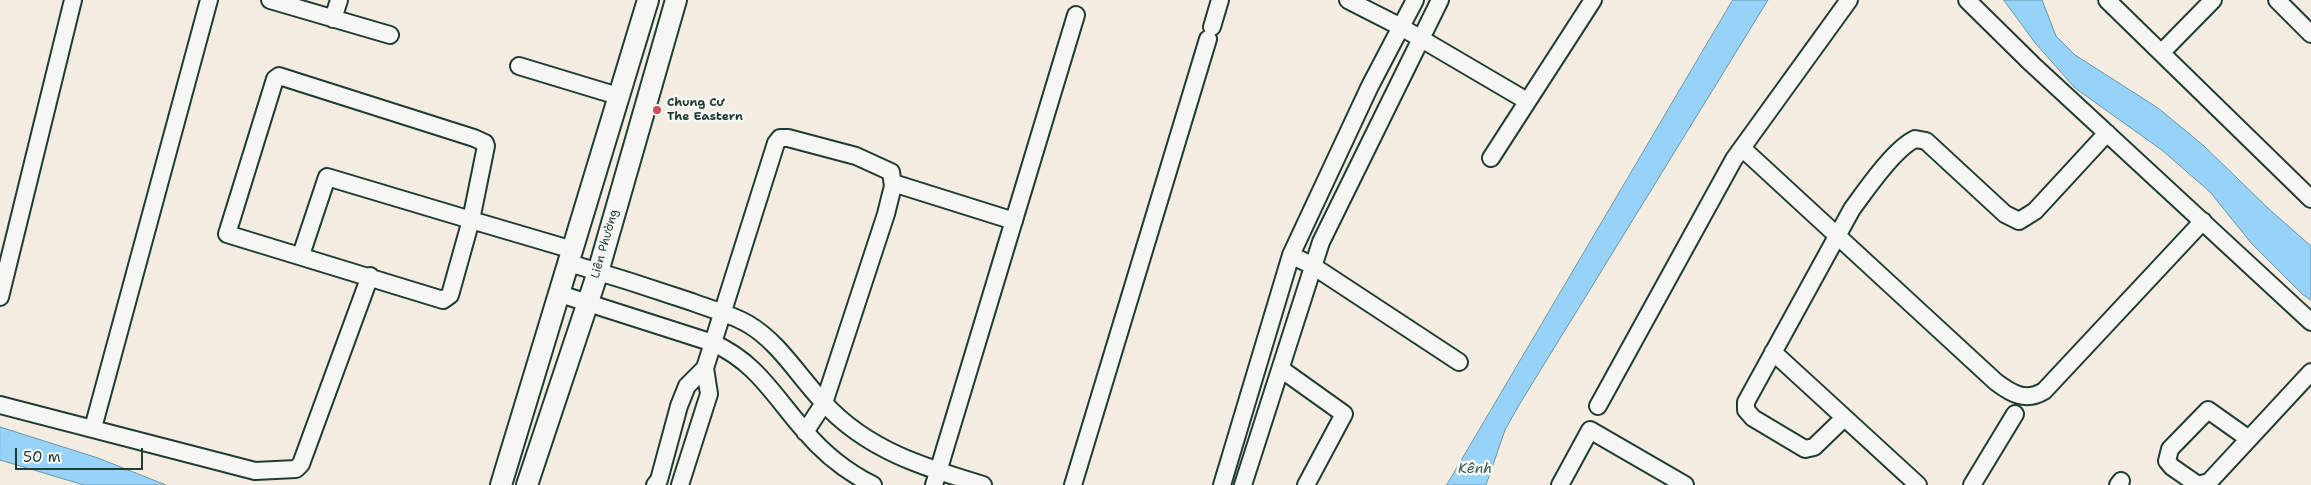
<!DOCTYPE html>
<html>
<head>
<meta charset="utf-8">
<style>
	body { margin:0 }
	#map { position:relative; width:2311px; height:485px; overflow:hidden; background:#f4ece1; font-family:"Shantell Sans",sans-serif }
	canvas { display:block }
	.scale { position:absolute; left:15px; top:448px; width:128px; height:22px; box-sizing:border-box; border:2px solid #1f3d34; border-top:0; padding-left:6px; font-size:15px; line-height:18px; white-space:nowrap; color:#1f3d34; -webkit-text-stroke:4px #f6f6f2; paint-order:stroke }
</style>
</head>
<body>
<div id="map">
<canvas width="2311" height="485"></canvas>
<div class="scale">50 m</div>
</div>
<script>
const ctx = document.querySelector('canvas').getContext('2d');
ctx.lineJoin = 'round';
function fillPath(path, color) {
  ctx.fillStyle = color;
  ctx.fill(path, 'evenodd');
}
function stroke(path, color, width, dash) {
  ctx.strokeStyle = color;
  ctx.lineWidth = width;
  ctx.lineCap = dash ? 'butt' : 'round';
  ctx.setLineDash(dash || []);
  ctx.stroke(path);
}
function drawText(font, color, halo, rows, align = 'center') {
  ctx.font = font + ' "Shantell Sans",sans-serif';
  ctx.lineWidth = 5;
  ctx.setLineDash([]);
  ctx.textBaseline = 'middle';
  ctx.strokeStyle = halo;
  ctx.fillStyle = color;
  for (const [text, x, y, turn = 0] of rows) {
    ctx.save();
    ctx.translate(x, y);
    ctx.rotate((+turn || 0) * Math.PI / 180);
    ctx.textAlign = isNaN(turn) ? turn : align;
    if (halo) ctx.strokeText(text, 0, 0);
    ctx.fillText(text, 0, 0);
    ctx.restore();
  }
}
const water = new Path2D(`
	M1733 0H1768L1519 405 1505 430 1486 485H1447Z
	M2004 0H2042L2056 36 2075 55 2158 108 2204 146 2270 210 2311 246V300L2302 294 2252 244 2210 192 2163 151 2075 88 2036 44Z
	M0 427 98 458 166 485H84L0 460Z`);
fillPath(water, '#97d3f8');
stroke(water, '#6797aa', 1);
const minor = new Path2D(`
	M270 0 390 35
	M1348 0 1401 27 1527 101
	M1967 0 2032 64 2311 322
	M2107 0 2311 199
	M2277 0 2311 34
	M333 19 339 0
	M1212 27 1220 0
	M2162 52 2213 0
	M519 66 618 96
	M1742 148 1996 382C2012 394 2026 402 2044 391L2203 221
	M1491 158 1593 0
	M893 183 1014 221
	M301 255 327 177 471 220 486 146 485 143 474 138 279 76 275 79 227 234 443 300 450 295 471 220 573 250
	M1291 255 1313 266 1459 362
	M569 263C610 275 651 288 692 302 710 309 731 314 748 324 779 342 799 377 824 403 867 450 923 467 983 485
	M560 294 713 343C756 362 774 396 804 430 823 453 847 472 873 485
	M0 297 73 0
	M1773 352 1918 485
	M1281 369 1344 414 1306 485
	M0 405 255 471 296 469 301 464 370 276
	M1598 406 1734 159 1849 0
	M1844 418 1814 447 1805 449 1753 418 1746 410V402L1852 209C1866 190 1894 149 1915 139L1926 141 2005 214 2019 221 2035 211 2107 133
	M93 428 209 0
	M2249 439 2208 410 2170 449 2167 461 2172 467 2198 485 2209 482 2311 372
	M655 485 659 480 679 406 687 386 705 368 776 143 780 138H788L856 156 891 172 893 186 886 214 824 403 805 432
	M680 485 709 394 705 368
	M934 485 1076 15
	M1073 485 1208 39
	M1222 485 1291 255 1370 86 1415 0
	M1243 485 1321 242 1440 0
	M1560 485 1590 430 1685 485
	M1972 485 2015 414
	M2118 485 2121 481`);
const tertiary = new Path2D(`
	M501 485 648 0
	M527 485 598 272 676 0`);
stroke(minor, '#1f3d34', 20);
stroke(tertiary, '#1f3d34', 24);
stroke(minor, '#f6f6f2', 16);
stroke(tertiary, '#f6f6f2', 20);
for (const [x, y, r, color] of [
	[657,110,5,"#d1495b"]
]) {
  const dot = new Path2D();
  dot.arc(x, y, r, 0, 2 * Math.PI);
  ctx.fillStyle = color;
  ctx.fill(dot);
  stroke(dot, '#f6f6f2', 2);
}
drawText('bold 12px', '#1f3d34', '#f6f6f2', [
	["Chung Cư",667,103],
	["The Eastern",667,117]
], 'left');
drawText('12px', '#1f3d34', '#f6f6f2', [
	["Liên Phường",605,244,-74]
]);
drawText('italic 14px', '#375b5b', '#f6f6f2', [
	["Kênh",1475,469]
]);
</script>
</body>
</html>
